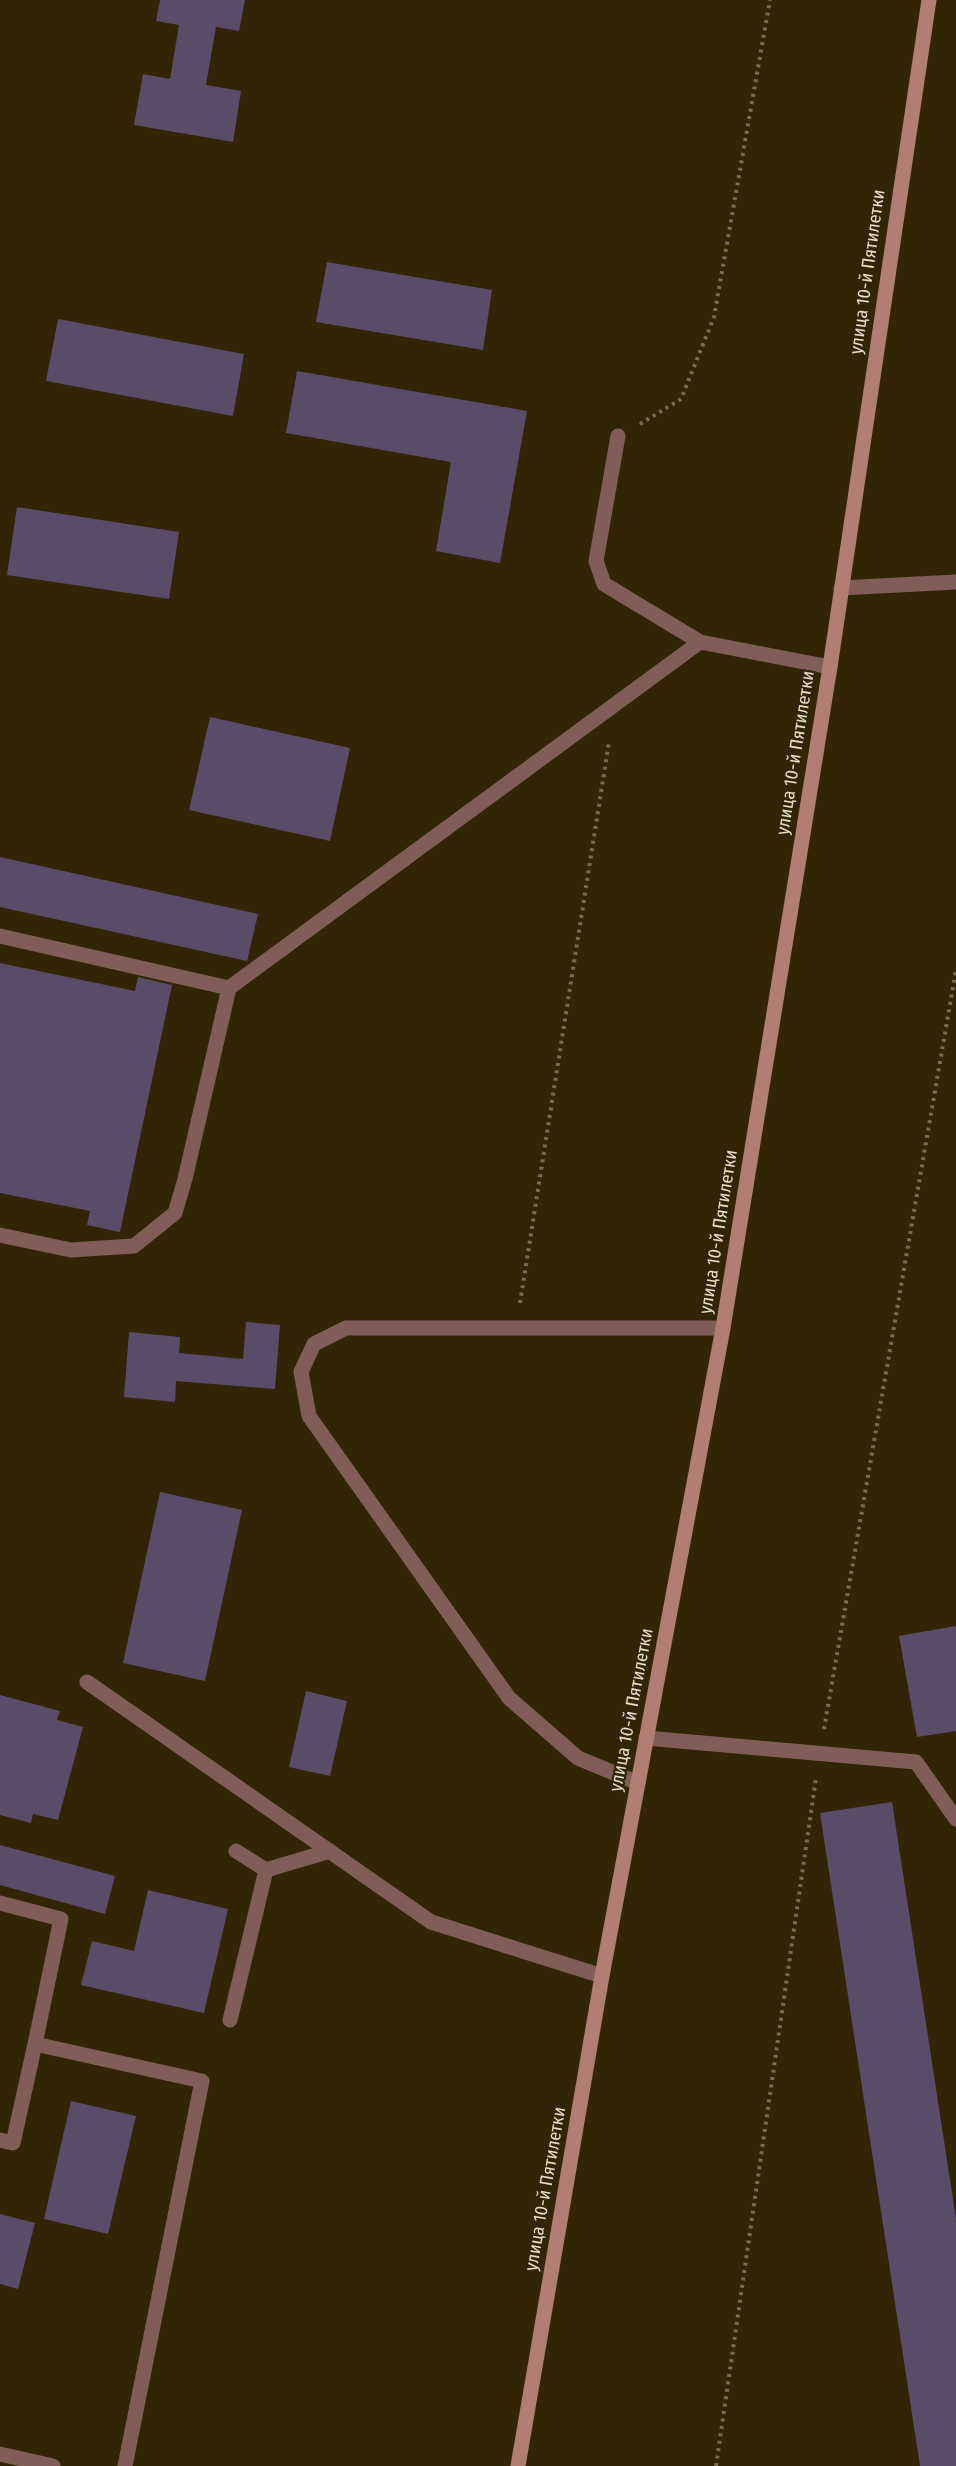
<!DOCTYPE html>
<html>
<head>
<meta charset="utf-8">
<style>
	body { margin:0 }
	canvas { display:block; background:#312506 }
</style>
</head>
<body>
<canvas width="956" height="2466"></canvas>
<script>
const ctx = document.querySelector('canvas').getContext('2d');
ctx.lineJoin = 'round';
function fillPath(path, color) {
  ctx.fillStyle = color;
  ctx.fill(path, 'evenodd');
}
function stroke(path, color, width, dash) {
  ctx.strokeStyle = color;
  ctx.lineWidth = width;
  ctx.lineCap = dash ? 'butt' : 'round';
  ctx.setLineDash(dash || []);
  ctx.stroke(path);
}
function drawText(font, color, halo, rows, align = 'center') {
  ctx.font = font + ' "Fira Sans Condensed",sans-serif';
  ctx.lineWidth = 4.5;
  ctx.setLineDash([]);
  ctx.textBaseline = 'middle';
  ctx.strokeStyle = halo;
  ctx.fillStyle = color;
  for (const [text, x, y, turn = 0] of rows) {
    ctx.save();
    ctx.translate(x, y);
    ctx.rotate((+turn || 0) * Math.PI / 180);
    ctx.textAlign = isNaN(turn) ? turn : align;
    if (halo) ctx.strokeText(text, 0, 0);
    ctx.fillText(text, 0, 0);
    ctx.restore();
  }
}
fillPath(new Path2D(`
	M160 0H245L239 31 216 27 206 85 241 91 233 142 134 125 143 74 170 79 179 25 156 21Z
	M327 262 492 290 483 350 316 322Z
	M58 319 244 354 233 416 46 381Z
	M297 371 527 411 500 563 436 551 451 462 286 433Z
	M17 507 179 532 169 599 7 575Z
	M210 717 350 748 330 841 189 810Z
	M0 857 258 914 247 961 0 907Z
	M0 963 135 991 138 977 172 985 120 1232 87 1225 90 1211 0 1193Z
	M246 1322 280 1325 275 1389 176 1381 175 1402 124 1397 129 1332 180 1337 179 1353 243 1359Z
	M160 1492 242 1510 205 1681 123 1663Z
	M956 1626V1731L917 1737 899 1636Z
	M306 1691 347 1701 330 1776 289 1767Z
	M0 1695 60 1711 57 1720 83 1727 58 1820 33 1814 31 1823 0 1815Z
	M892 1802 956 2219V2466H920L820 1813Z
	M0 1845 115 1876 105 1914 0 1885Z
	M148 1890 228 1909 204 2013 81 1985 92 1941 134 1951Z
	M71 2101 136 2116 108 2234 44 2219Z
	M0 2214 35 2223 18 2289 0 2284Z`), '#594c69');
stroke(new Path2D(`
	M640 424 681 399 714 317 770 0
	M520 1303 609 742
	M824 1729 956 970
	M716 2466 816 1778`), '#776d53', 4, [3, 4.5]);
stroke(new Path2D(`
	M618 436 596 561 604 584 700 642 830 667
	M841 588 956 582
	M0 936 229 988
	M0 1235 71 1250 134 1246 175 1213 185 1179 229 988 700 642
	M87 1682 431 1922 602 1976
	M646 1738 916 1762 956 1819
	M638 1783 578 1758 509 1698 309 1416 301 1372 314 1344 346 1328H723
	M236 1851 266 1870 330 1851
	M0 1903 61 1919 35 2044 202 2081 125 2466
	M230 2020 266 1870
	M0 2140 13 2143 35 2044`), '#805e57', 15);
stroke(new Path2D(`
	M0 2454 53 2466`), '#805e57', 15);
stroke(new Path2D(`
	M518 2466 602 1976 723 1328 830 667 929 0`), '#b27d72', 15);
drawText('18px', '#e7dfce', '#312506', [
	["улица 10-й Пятилетки",868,272,-82],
	["улица 10-й Пятилетки",796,753,-81],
	["улица 10-й Пятилетки",719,1232,-81],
	["улица 10-й Пятилетки",632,1710,-79],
	["улица 10-й Пятилетки",546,2189,-80]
]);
</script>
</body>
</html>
